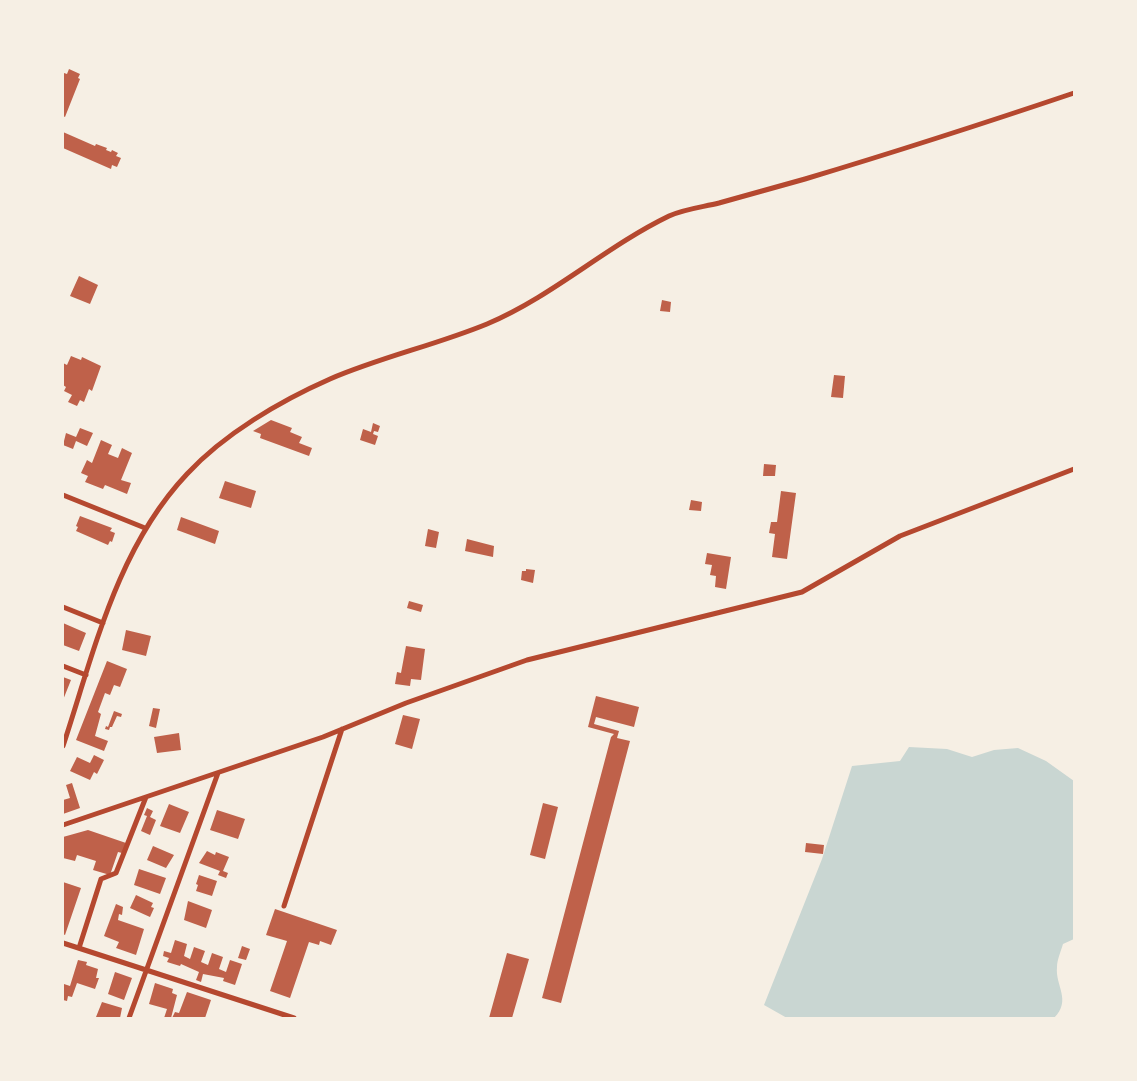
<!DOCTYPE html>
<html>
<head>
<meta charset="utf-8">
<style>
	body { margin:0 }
	#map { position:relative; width:1137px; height:1081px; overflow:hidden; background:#f6efe4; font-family:Karla,sans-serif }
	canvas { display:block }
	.frame { position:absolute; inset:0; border:64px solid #f6efe4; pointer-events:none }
</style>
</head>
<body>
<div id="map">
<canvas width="1137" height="1081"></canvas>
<div class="frame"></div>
</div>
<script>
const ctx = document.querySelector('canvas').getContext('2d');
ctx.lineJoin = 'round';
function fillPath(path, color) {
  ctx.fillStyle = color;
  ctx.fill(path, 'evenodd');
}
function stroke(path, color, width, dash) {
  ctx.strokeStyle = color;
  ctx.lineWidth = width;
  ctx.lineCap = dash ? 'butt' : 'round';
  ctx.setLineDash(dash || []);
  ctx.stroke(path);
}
fillPath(new Path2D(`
	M909 747 947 749 972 757 994 750 1018 748 1046 761 1074 781V939L1063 944C1061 951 1057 960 1057 967 1055 986 1072 1000 1054 1018H787L764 1005 822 859 852 766 900 761Z`), '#c9d6d2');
fillPath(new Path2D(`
	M69 69 80 74 78 78 80 79 65 117 63 116V75L64 73 67 74Z
	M63 132 95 146 96 144 107 148 106 150 111 152 112 150 118 153 116 156 121 158 117 167 112 165 111 169 63 148Z
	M79 276 98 285 90 304 70 296Z
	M662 300 671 302 670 312 660 311Z
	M71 356 81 360 82 357 101 366 92 391 89 389 84 402 80 400 77 406 68 402 72 395 64 391 66 387 63 385V363L67 365Z
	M834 375 845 376 843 398 831 397Z
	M271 420 292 428 290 432 302 437 299 443 312 448 309 456 260 438 261 434 253 431Z
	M373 423 380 426 378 432 374 431 373 434 378 436 375 445 360 440 363 429 371 432Z
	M80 428 93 433 87 446 76 441 73 449 63 445 66 433 76 437Z
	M101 440 112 445 108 454 118 458 122 448 132 453 121 480 131 483 127 494 105 485 103 489 85 482 88 476 81 473 87 460 92 463Z
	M764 464 776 465 775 476H763Z
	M225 481 256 491 251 508 219 498Z
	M781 491 796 493 787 559 772 557 775 534 769 533 771 522H777Z
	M691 500 702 502 701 511 689 510Z
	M80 516 112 528 110 531 115 533 112 542 110 541 108 545 76 531 78 527 76 526Z
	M181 517 219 531 215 544 177 530Z
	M428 529 439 532 436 548 425 546Z
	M467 539 494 546 493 557 465 551Z
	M707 553 731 557 726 589 715 587 716 576 710 575 712 565 705 564Z
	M526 569 535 570 533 583 521 580 522 571H526Z
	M409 601 423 605 421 612 407 608Z
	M63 623 86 633 79 651 63 645Z
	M126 630 151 636 146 656 122 650Z
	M406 646 425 649 421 680 411 679 410 686 395 684 397 672 401 673Z
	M107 661 127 669 120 687 114 685 110 695 105 693 98 712 101 714 95 736 108 741 104 751 76 740Z
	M63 677 71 680 63 700Z
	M596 696 639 707 634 727 596 717 594 724 619 731 617 738 630 741 561 1003 542 998 611 737 614 734 588 727Z
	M153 708 160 709 156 728 149 726Z
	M114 711 122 714 121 717 117 716 112 727H110L109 730 105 729 106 726 108 727Z
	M403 715 420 719 412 749 395 744Z
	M179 733 181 750 157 753 154 737Z
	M94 755 104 760 97 774 94 772 90 780 70 771 77 757 90 763Z
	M72 783 80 808 63 814V800L70 798 66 785Z
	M543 803 558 807 545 859 530 855Z
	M169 804 189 812 180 833 160 826Z
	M147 808 153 811 150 817 156 820 150 835 141 831 147 816 144 815Z
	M217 810 245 819 238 839 210 830Z
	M88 830 126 843 122 853 118 852 110 875 93 870 96 861 77 855 75 861 63 858V837Z
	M806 843 824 845 823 854 805 852Z
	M153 846 174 855 166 868 147 860Z
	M207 851 215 855 216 852 229 857 223 871 228 873 226 878 218 875 220 871 199 863Z
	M139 869 166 878 160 894 134 885Z
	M199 875 217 881 212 896 196 891 198 885 196 884Z
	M63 882 81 888 65 935 63 934Z
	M136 895 153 903 151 907 154 908 150 917 130 908Z
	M188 901 212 910 206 928 184 920Z
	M116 904 123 907 122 915 119 914 118 920 144 929 136 955 116 948 119 942 104 936Z
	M275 909 337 930 331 945 320 941 319 945 309 942 290 998 270 991 287 941 266 935Z
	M175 940 187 944 184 956 190 959 194 947 205 951 201 962 208 965 212 953 223 957 219 969 226 972 230 960 242 964 235 985 223 981 224 978 203 974 201 982 196 980 199 972 181 964 180 966 167 962 169 958 163 956 164 951 171 953Z
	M242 946 250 949 246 960 238 958Z
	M507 953 529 959 512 1018H489Z
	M78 960 87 962 86 965 98 969 96 978H99L95 989 77 983 72 997 68 996 67 1001 63 1000 64 984 70 986Z
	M115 972 132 978 124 1000 108 994Z
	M155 983 173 989 172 993 177 995 171 1018H164L167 1009 149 1004Z
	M187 992 211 1000 205 1018H172L175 1012 179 1013Z
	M102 1002 122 1008 120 1018 96 1017Z`), '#bf614a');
stroke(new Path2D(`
	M63 495 145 528
	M63 607 103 623
	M63 666 86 675
	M63 746C94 652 117 548 187 474 224 434 280 401 330 379 381 357 436 345 487 324 553 296 605 247 669 216 684 209 703 207 719 203 748 195 776 187 805 179 895 152 985 123 1074 93
	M63 825 323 737 406 703 527 660 802 592 900 536 1074 469
	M284 906 342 729
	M63 943 294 1018
	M79 948 101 879 116 873 146 797
	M129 1018 218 773`), '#b5482f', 5);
</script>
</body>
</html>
